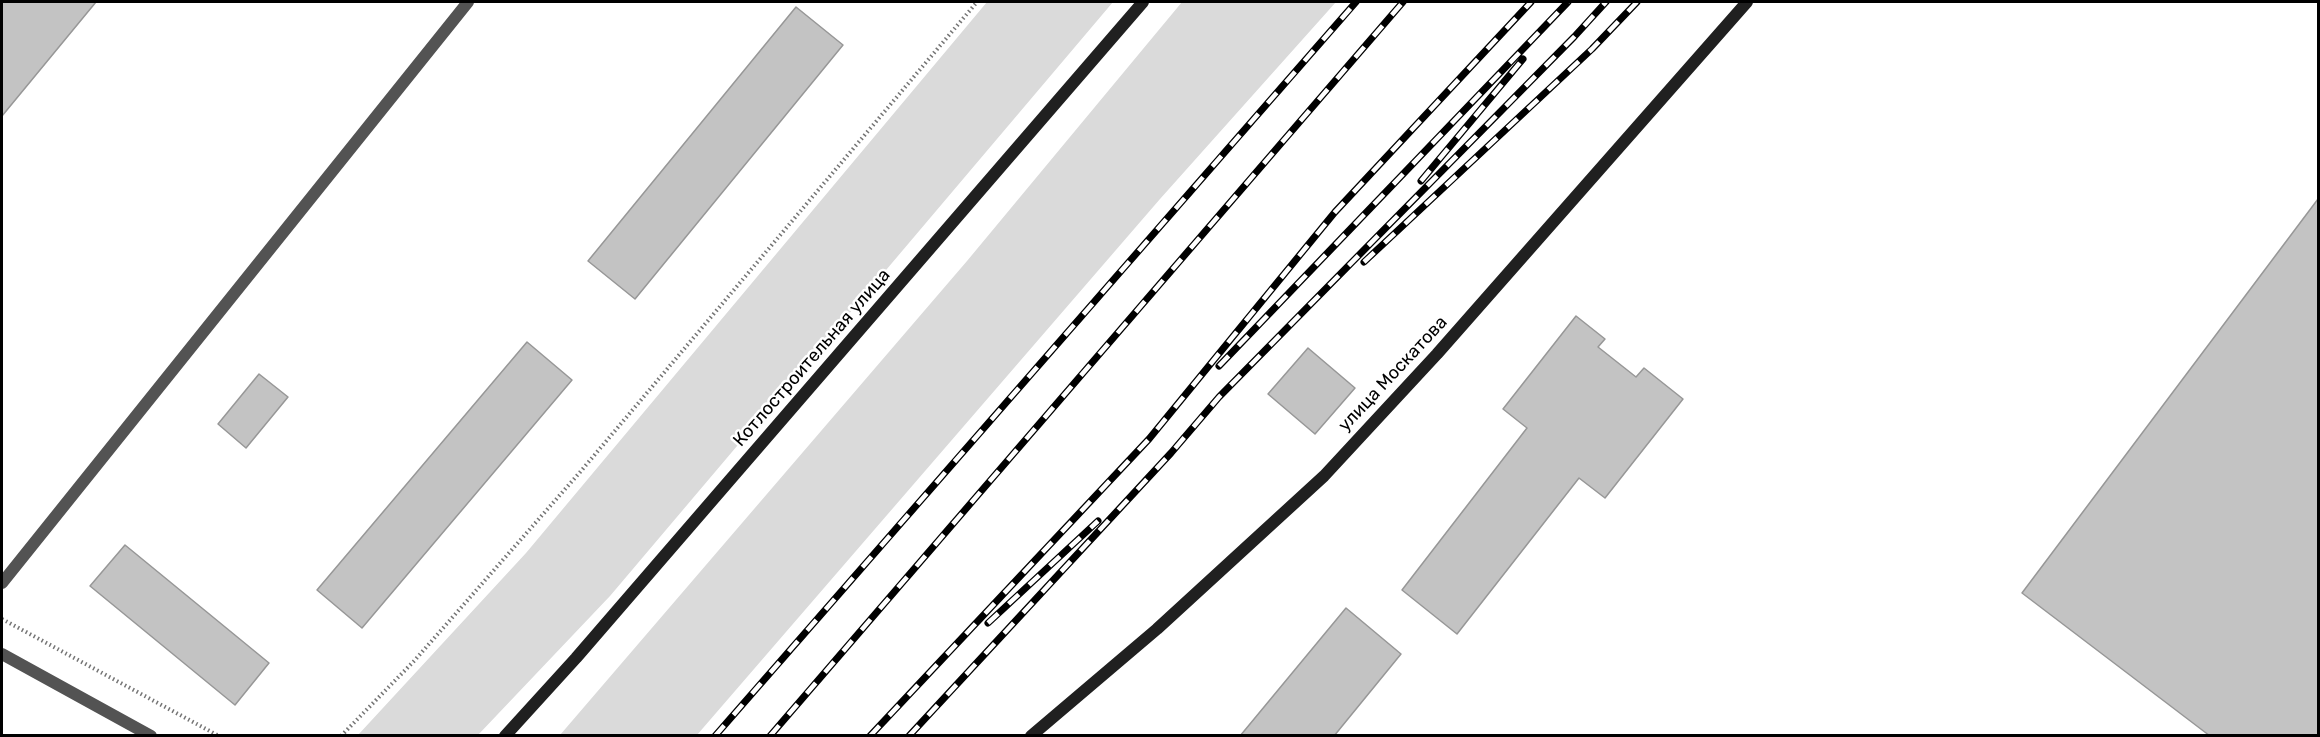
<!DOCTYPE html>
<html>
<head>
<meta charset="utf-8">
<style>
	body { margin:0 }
	#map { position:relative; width:2320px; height:737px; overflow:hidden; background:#fff; font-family:Rubik,sans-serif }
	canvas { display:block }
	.frame { position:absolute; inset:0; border:3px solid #000; pointer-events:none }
</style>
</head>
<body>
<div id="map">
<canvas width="2320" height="737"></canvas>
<div class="frame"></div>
</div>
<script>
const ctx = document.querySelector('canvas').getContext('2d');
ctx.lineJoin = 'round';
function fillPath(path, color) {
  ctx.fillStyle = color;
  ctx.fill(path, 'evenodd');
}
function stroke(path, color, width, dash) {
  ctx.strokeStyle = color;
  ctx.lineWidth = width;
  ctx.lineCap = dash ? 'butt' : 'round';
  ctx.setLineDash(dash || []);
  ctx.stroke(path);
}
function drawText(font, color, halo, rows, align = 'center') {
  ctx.font = font + ' Rubik,sans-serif';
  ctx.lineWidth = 5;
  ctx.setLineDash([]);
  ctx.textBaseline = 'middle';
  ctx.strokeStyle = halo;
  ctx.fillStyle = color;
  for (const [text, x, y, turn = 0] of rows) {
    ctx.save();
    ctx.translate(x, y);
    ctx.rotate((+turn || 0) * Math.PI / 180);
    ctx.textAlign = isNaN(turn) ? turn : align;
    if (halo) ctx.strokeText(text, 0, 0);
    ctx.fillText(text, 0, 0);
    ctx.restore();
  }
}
fillPath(new Path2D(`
	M987 2H1113L610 596 478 735H358L526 553Z
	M1182 2H1336L1160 199 697 735H560L967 261Z`), '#dadada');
const building = new Path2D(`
	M2 2H96L2 116Z
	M796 7 843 45 635 299 588 261Z
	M2318 199V736H2210L2022 593Z
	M1576 316 1605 339 1598 347 1636 377 1644 368 1683 399 1605 498 1579 478 1457 634 1402 590 1527 428 1503 409Z
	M527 342 572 380 362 628 317 590Z
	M1308 348 1355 388 1315 434 1268 394Z
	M259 374 288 397 246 448 218 424Z
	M125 545 269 663 235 705 90 586Z
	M1346 608 1401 654 1334 736H1240Z`);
fillPath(building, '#c3c3c3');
stroke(building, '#979797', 1.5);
stroke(new Path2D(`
	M2 619 219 736
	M341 736 415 660 581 471 977 2`), '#757575', 4, [1.5, 3]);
stroke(new Path2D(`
	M2 583 468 2`), '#535353', 12);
stroke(new Path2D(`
	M2 654 151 736`), '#535353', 12);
stroke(new Path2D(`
	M505 736 576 658 1143 2
	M1031 736 1157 629 1324 476 1437 354 1747 2`), '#202020', 12);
const rail = new Path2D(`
	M1421 181 1523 59
	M1364 262 1592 49 1637 2
	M1219 366 1568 2
	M988 623 1098 521
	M715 736 1356 2
	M770 736 1403 2
	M870 736 1149 439 1335 212 1531 2
	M909 736 1171 453 1219 397 1574 37 1606 2`);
stroke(rail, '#000', 7);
stroke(rail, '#fff', 4.5, [14]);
drawText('18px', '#000', '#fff', [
	["Котлостроительная улица",812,358,-49],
	["улица Москатова",1393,374,-47]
]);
</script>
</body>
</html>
